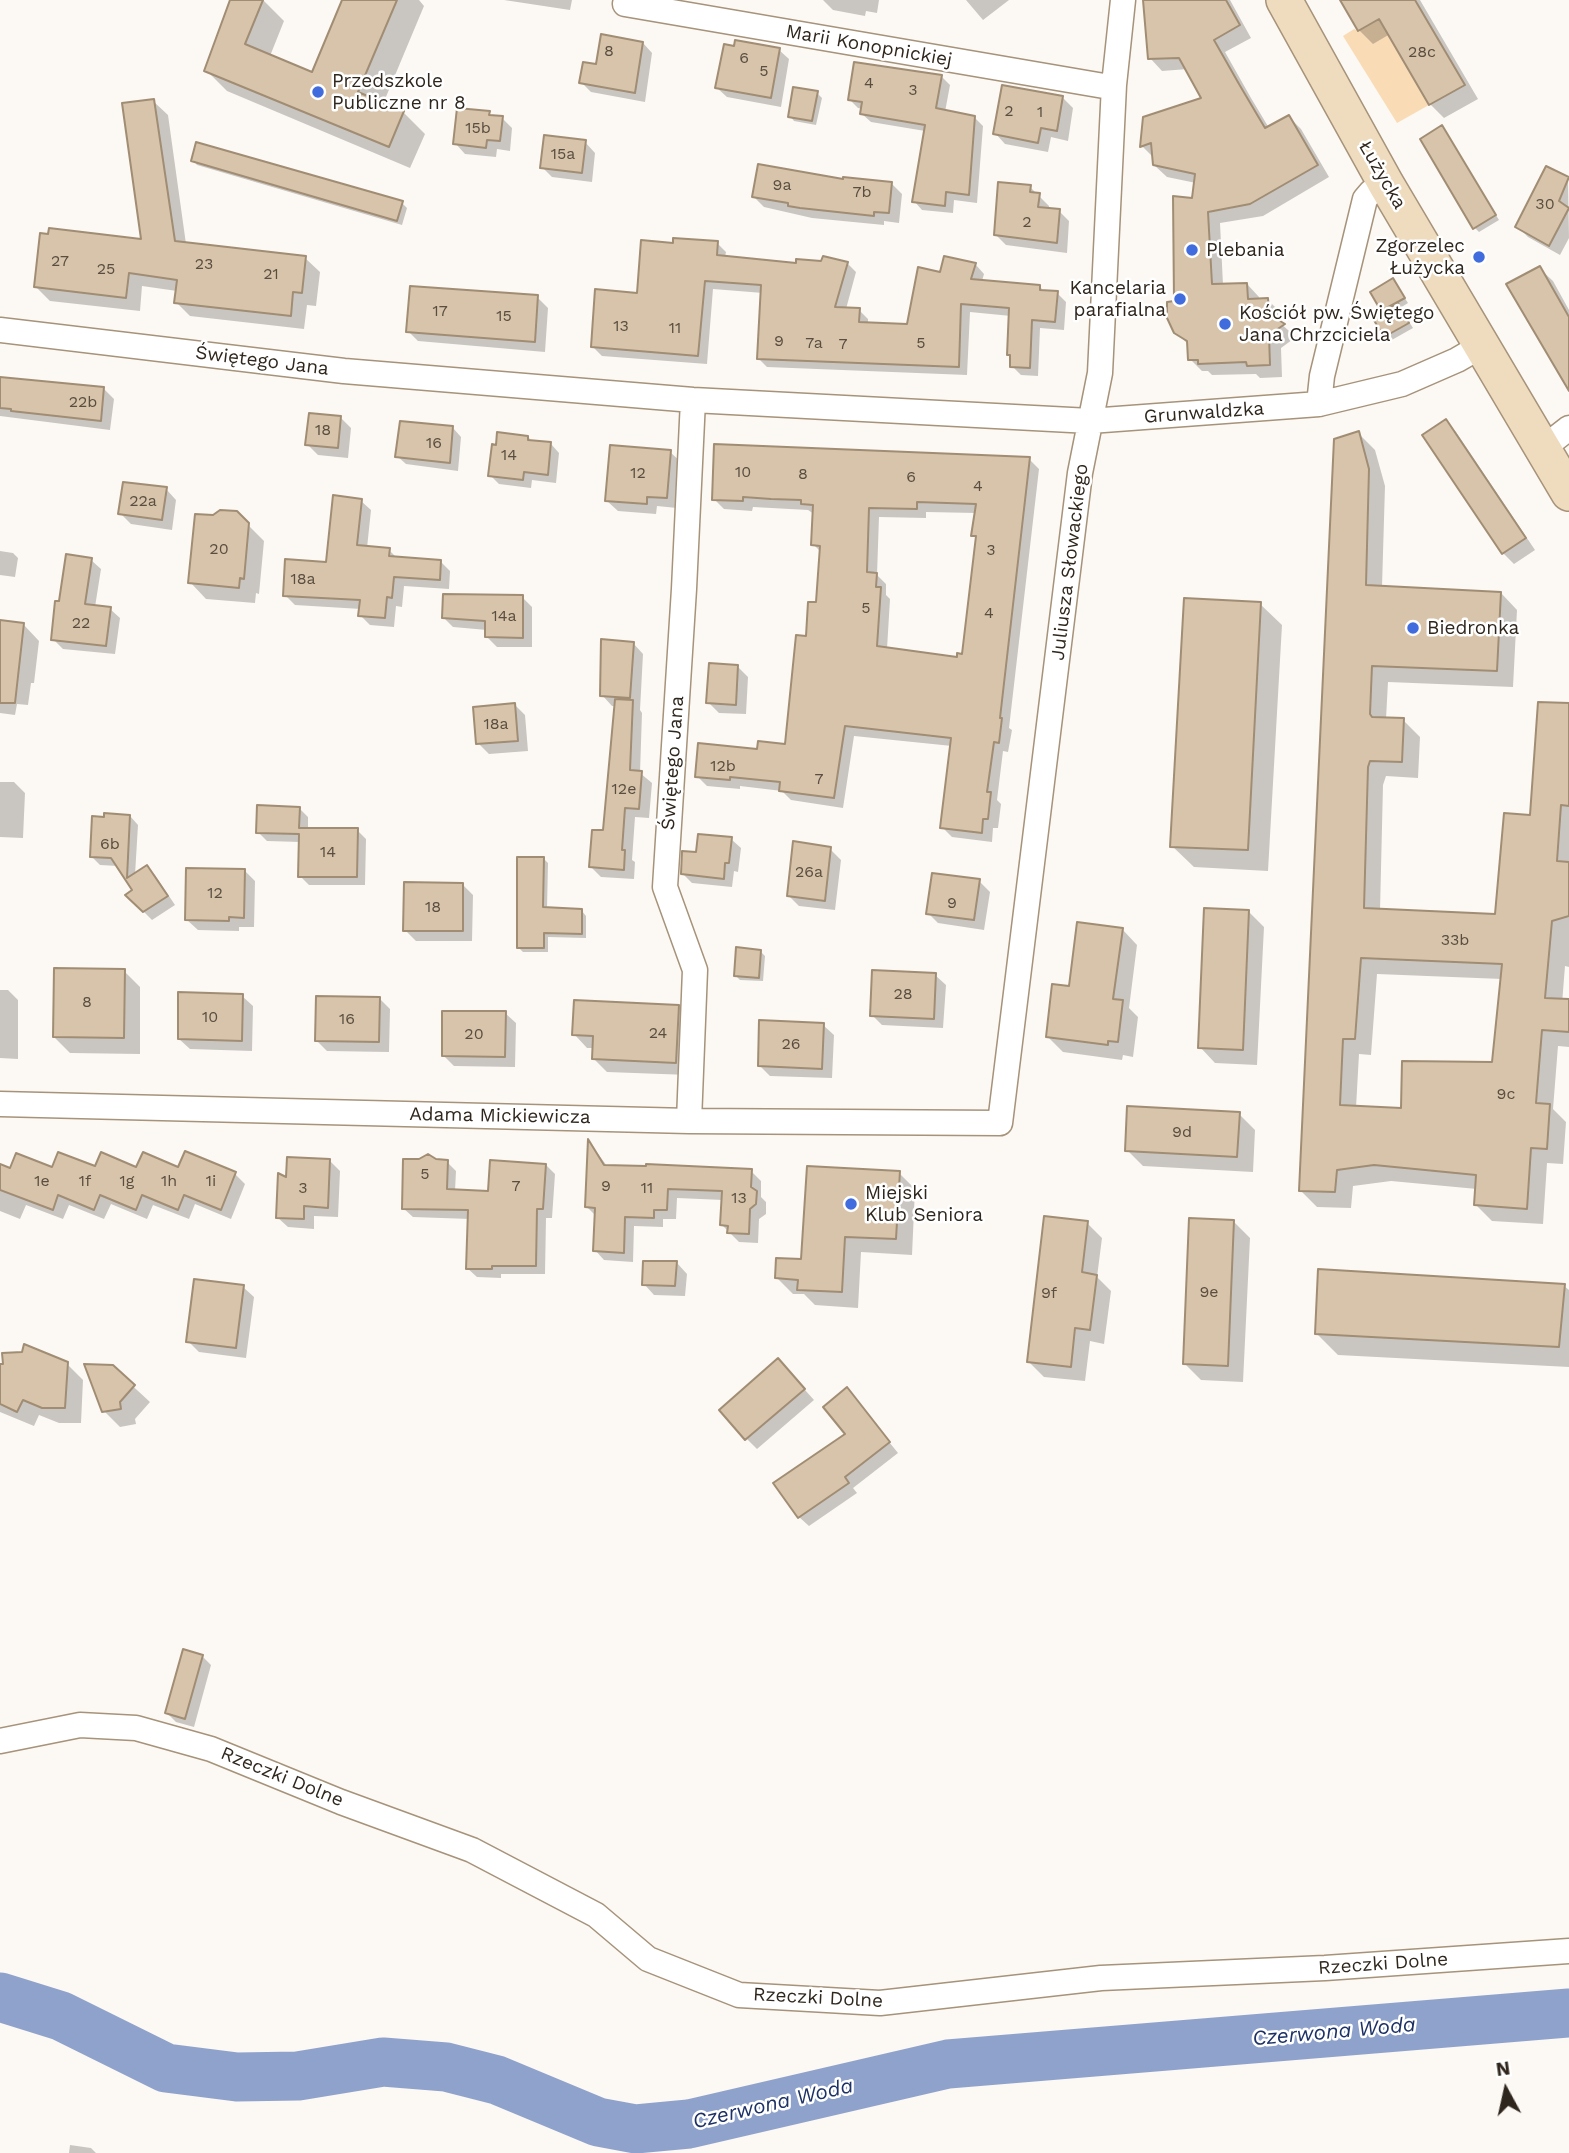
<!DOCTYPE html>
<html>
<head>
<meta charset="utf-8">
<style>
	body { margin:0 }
	#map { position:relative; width:1569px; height:2153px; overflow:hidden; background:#fcf8f3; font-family:"Work Sans",sans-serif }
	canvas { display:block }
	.north { position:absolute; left:1471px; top:2055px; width:70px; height:70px; -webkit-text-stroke:5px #fff; paint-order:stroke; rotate:352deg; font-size:19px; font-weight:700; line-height:28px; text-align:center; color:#2f271d }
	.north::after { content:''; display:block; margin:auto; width:24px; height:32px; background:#2f271d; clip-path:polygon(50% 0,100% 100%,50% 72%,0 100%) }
</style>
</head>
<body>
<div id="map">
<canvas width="1569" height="2153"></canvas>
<div class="north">N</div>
</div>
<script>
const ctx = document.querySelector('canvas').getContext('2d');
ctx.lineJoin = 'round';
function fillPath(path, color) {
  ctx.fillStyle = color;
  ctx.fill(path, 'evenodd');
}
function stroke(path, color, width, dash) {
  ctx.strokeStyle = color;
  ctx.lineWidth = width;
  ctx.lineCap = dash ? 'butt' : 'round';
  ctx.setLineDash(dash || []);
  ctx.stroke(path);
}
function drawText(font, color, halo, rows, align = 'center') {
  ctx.font = font + ' "Work Sans",sans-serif';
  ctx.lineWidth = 5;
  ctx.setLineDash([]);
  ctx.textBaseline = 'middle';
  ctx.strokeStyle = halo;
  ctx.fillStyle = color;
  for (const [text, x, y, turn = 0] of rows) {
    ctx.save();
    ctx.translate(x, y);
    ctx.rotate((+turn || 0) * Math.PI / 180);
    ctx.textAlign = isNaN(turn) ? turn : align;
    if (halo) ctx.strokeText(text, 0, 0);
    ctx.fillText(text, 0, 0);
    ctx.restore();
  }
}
fillPath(new Path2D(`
	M1379 19 1429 105 1397 123 1343 36 1354 29 1358 31Z`), '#f9dcb6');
fillPath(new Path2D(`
	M232 0H263L284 21 270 56 313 74 344 0H419L424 6 383 104 403 112 425 134 410 168 227 91 206 70Z
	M504 0H572L570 10Z
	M823 0H879L877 13 866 11 865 16 833 10Z
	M966 0H1009L983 20Z
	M1145 0H1230L1251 38 1225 52 1251 98 1269 128 1289 117 1301 129 1329 177 1263 216 1220 223 1223 285 1247 284 1259 297V300L1267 299 1280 312V323L1296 337 1281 348 1282 377 1260 378 1256 374 1212 375 1208 371H1202L1190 359 1189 345 1175 332 1176 302 1196 183 1167 177 1154 165V158L1142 146 1144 118 1204 99 1188 69 1162 71 1150 58Z
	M1342 0H1420L1478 99 1444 118 1430 104 1390 34 1373 44 1359 30Z
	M643 43 652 53 645 102 591 92 581 82 597 66Z
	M779 50 789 59 781 107 727 97 717 88Z
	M941 76 950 85 945 112 974 117 983 126 977 203 954 200 953 213 922 210 914 201 925 131 871 122 862 114 863 109 858 108 850 100Z
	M817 93 822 98 816 125 794 121 790 116Z
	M1063 98 1073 108 1068 141 1051 137 1048 152 1005 144 995 133Z
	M153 101 168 115 186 244 305 258 320 272 316 306 307 305 304 329 190 316 176 302 177 291 142 286 140 311 50 301 36 287 144 241Z
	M489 113 493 117 502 118 512 128 510 151 497 149 496 157 465 154 455 143Z
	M1442 127 1499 220 1479 232 1475 228Z
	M585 142 595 153 592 182 552 177 542 167Z
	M193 160 402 203 407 208 402 225 197 165Z
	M1568 179 1569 238 1560 255 1528 237 1517 226Z
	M845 181 891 183 902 194 899 223 884 221V225L812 218 764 207 753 196Z
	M1030 187 1049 206V210L1059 211 1069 221 1067 253 1006 245 995 234Z
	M717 243 726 252 725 257 798 264 847 263 856 272 846 309 859 310 868 319V324L908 326 941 274 945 258 976 265 984 274 982 281 1040 287 1045 292 1057 293 1066 302 1064 330 1040 328 1038 376 1021 375 1012 366V357L1009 354 1011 316 970 312 967 375 767 367 758 358 763 293 713 289 707 364 602 356 593 347 639 294 674 244Z
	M1539 268 1553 281 1569 310V385Z
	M1393 280 1408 303 1400 308 1413 328 1390 341 1375 317 1385 312 1383 310Z
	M537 297 548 308 545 352 418 341 408 331Z
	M0 378 103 388 114 399 110 430 0 416Z
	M341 418 351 428 348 458 318 455 307 444Z
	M1446 421 1456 432 1535 550 1514 564 1503 553Z
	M453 428 461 437 458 471 406 464 397 456Z
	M1358 433 1375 450 1385 486 1382 587 1501 593 1517 610 1513 687 1388 682 1386 719 1403 720 1420 737 1418 778 1386 776 1383 785 1380 911 1497 915 1569 705V967L1565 966 1562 1004 1569 1012V1047L1558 1046 1553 1109 1566 1122 1563 1164 1547 1163 1543 1224 1492 1221 1476 1205 1477 1189 1391 1181 1353 1186 1351 1208 1317 1207 1300 1190ZM1377 974 1502 979 1494 1064 1402 1110 1356 1108 1359 1054 1371 1055Z
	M528 437 533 442 551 444 559 453 556 483 532 480 531 488 499 484 490 475Z
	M670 452 681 462 677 508 657 506 656 514 618 511 607 501Z
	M1029 459 1039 469 1009 728 1012 730 1008 752 1003 751 997 800 1001 804 998 828H993L992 842 952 837 942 827 952 746 854 736 843 808 791 800 782 791 740 786V789L707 786 697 776 759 751 786 746 808 638 818 604 822 553 813 544 814 514 808 510 753 507 752 511 724 509 714 499ZM926 512 976 513 973 535 977 539 963 656 958 659 887 649 890 599 886 595V584L877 575 879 517 926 518Z
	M166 489 176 500 172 530 131 524 120 513Z
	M361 501 371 510 367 548 389 550 398 559 441 562 450 571 449 589 404 586 402 607 396 606 394 627 370 625 360 615 361 609 295 605 285 595 327 564Z
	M236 513 264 541 259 594 256 593 255 603 206 599 190 582 214 517Z
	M0 551 13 553 18 558 15 577 0 575Z
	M91 560 101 569 95 607 110 609 120 618 115 654 63 649 53 639 61 603Z
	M522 597 532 607V647H497L487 637V630L453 627 444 618Z
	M1260 604 1282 625 1268 871 1194 867 1172 846Z
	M0 621 23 624 39 641 34 683H31L28 705 17 704 15 715 0 713Z
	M633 643 643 654 640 710 642 713 640 773 652 783 649 818 635 817 632 860 635 862 634 879 601 877 591 867 605 832 616 706H612L602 695Z
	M738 667 748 677 746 714 719 713 708 702Z
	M515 705 525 715 528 751 489 754 478 743Z
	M0 782H14L25 793 23 838 0 837Z
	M299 808 308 817V830H357L366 839 365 885H309L300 876V842L267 841 258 832Z
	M130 816 138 825 135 875 147 867 155 875 175 905 152 920 127 895 135 890 118 866 100 865 92 857Z
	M731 839 741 848 738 872 734 871 732 887 692 883 683 874 697 854Z
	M830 849 841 860 835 910 799 906 789 896Z
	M543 858 548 863 547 909 582 911 586 916V938L548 937V952H523L518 947Z
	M244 870 255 881 254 927H239V931L198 930 187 920Z
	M979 881 990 892 984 930 938 923 928 913Z
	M462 884 473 895 472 941H416L405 930Z
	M1249 912 1264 927 1257 1065 1215 1063 1200 1047Z
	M1122 929 1137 945 1129 1008 1138 1017 1133 1057 1123 1055 1122 1060 1063 1052 1048 1037 1070 988Z
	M760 951 765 956 763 981 740 980 735 975Z
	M124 971 140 987V1054L70 1053 54 1037Z
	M935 975 946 985 943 1028 882 1025 872 1015Z
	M0 990H8L18 1000V1059L0 1058Z
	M242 996 253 1006 252 1051 190 1049 179 1039Z
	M379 998 390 1009 389 1052 327 1051 316 1040Z
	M678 1006 691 1020 689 1075 607 1072 594 1059V1048H587L574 1034Z
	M505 1013 516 1023 515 1067 454 1066 443 1055Z
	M823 1025 834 1035 832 1078 770 1076 759 1065Z
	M1239 1114 1255 1130 1253 1172 1143 1166 1127 1150Z
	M590 1143 607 1166 751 1171 761 1181V1197L766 1202V1214L759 1219 758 1243 739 1242 722 1225 723 1200 677 1198 676 1219H663V1227L634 1226 633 1262 604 1260 595 1250 596 1216 587 1207Z
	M330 1161 340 1171 338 1217 314 1216V1229L288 1227 277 1217Z
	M447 1162 456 1171 455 1191 490 1193 546 1165 555 1174 552 1218H546L545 1274H501V1278L477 1277 467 1268 470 1219 413 1217 403 1208Z
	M0 1165 11 1169H179L235 1174 245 1184 231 1219 195 1204 189 1219 153 1205 147 1219 111 1204 104 1219 69 1205 63 1219 26 1205 20 1219 0 1211Z
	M899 1173 915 1189 912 1255 861 1252 858 1308 815 1305 804 1294H793L777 1278 803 1261Z
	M1234 1222 1250 1238 1243 1382 1201 1380 1185 1364Z
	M1087 1223 1102 1238 1097 1277 1111 1291 1104 1344 1090 1341 1085 1381 1044 1377 1029 1362Z
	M677 1263 687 1274 685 1296 654 1295 644 1284Z
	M1564 1286 1569 1290V1367L1338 1355 1316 1333Z
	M243 1287 254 1297 246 1358 199 1352 188 1341Z
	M67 1364 83 1380 81 1423H59L39 1415 34 1426 0 1412V1366Z
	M112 1367 150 1402 135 1419 136 1424 120 1427 104 1411Z
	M788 1371 814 1400 757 1449 747 1439Z
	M847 1390 898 1453 853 1488 857 1493 809 1526 799 1517 848 1435Z
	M202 1656 211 1665 194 1727 176 1722 167 1713Z
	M70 2145 91 2148 96 2153H69Z`), '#0003');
stroke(new Path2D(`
	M0 1997 61 2016 166 2068 237 2077 298 2076 383 2062 446 2067 497 2080 598 2122 636 2129 689 2124 948 2064 1569 2013`), '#8fa2cc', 49);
const building = new Path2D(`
	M230 0H263L245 44 312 72 342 0H397L358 92 404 111 389 147 204 71Z
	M1143 0H1226L1240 25 1214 40 1239 84 1265 128 1289 115 1318 165 1250 204 1208 212 1212 284 1247 283 1248 299 1268 298 1269 314 1285 324 1269 335 1270 365 1247 366 1246 362 1198 364V360H1188L1187 341 1174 333 1167 318V302L1174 301 1173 196 1192 198 1195 174 1153 165 1151 143 1140 147 1143 117 1201 98 1179 58 1148 59Z
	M1340 0H1415L1465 85 1429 105 1379 19 1358 31Z
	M601 34 643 42 635 93 579 83 583 62 596 64Z
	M735 40 780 48 771 98 715 88 724 44 734 46Z
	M854 62 942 75 936 108 975 116 969 195 946 192 945 206 912 202 925 125 860 114 862 102 848 100Z
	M1002 85 1063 96 1057 131 1041 128 1038 143 993 134Z
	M793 87 818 91 812 121 788 117Z
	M154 99 175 241 306 256 302 293 293 292 291 316 174 303 177 280 129 273 126 298 34 287 40 233 48 234 49 228 141 239 122 103Z
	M457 108 490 111 489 115 503 116 500 141 487 140 486 148 453 144Z
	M1442 125 1496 215 1473 229 1420 139Z
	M544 135 586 140 582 173 540 168Z
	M196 142 403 201 397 221 191 161Z
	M758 164 843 179V177L892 182 889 213 874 212V216L800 208 788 206V203L752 197Z
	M1546 166 1569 177 1559 201 1569 208 1549 246 1515 227Z
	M998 182 1031 185 1030 192 1040 193 1038 207 1060 209 1057 243 994 235Z
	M673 238 718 241 717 255 796 263V259L821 261 823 256 848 262 835 307 860 308 859 322 907 324 918 267 940 272 944 256 976 263 971 279 1040 285V290L1058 291 1055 322 1032 320 1030 368 1010 367V355H1007L1009 308 961 304 959 367 757 359 761 285 705 281 698 356 591 347 595 289 637 293 641 240 673 243Z
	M1540 266 1569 317V391L1506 284Z
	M1393 278 1405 298 1381 311 1370 292Z
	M410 286 538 295 535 342 406 332Z
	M1398 303 1409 323 1384 337 1372 317Z
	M0 377 104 387 101 421 11 411V409L0 408Z
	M309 413 341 416 338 448 305 445Z
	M1446 419 1526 538 1502 554 1422 435Z
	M400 421 453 426 450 463 395 457Z
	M1359 431 1369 469 1366 585 1501 592 1497 671 1372 666 1370 714 1372 717 1404 718 1402 762 1370 761 1368 767 1364 908 1495 914 1504 813 1530 815 1538 702 1569 703V806L1561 805 1557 861 1569 862V916L1552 921 1545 998 1569 999V1032L1542 1030 1536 1103 1550 1104 1547 1149 1531 1148 1527 1209 1474 1205 1476 1175 1374 1165 1337 1170 1335 1192 1299 1191 1334 439ZM1361 958 1502 964 1492 1062 1402 1061 1401 1108 1340 1105 1343 1039H1355Z
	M497 432 528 436V440L551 442 548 475 524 472 523 480 488 476 492 444 496 445Z
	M714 444 1030 457 1000 718H1002L999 743 994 742 987 792H991L988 819H983L982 833 940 828 951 738 845 726 834 798 779 791 780 782 730 777V780L695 777 698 743 757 749 758 741 785 744 796 635 806 636 808 602H816L820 546 811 545 813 505 801 504V500L771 499 743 497V501L712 500ZM917 502 976 504 971 536H976L962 654 957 653V657L877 646 881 587H876L877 573 867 572 869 508 917 509Z
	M610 445 671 450 667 498 647 497V504L605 501Z
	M123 482 167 487 162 520 118 514Z
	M333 495 362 499 357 545 390 548 389 556 441 560 440 580 394 577 392 598 387 597 385 618 358 616 360 600 283 596 285 559 326 562Z
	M220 510 237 511 249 523 244 579 240 578 239 588 188 583 195 514 213 515Z
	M66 554 92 558 85 604 111 607 106 646 51 640 55 601H59Z
	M443 594 523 595V638L485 637V621L442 618Z
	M1184 598 1261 602 1248 850 1170 847Z
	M0 620 24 623 15 703H0Z
	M601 639 634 642 630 698 600 696Z
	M709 663 738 665 736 705 706 703Z
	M615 699 633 700 630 770 642 771 639 809 625 808 622 850H625L624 870 589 867 592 830H603Z
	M515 703 518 741 476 744 473 707Z
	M257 805 300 807 299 828H358L357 877H298L299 834 256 833Z
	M104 813 130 815 127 878 147 865 168 896 143 912 125 895 132 890 111 858 90 857 92 816 104 817Z
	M698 834 732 837 729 863H725L724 879 681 874 682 851 696 852Z
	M793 841 831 847 825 901 787 896Z
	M517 857H544L543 907 582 909V934L544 933V948H517Z
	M186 868 245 869 244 918 229 917V921L185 920Z
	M932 873 980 879 974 920 926 914Z
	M404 882 463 883V931H403Z
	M1204 908 1249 910 1243 1050 1198 1048Z
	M1077 922 1123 928 1113 999 1123 1000 1118 1042 1108 1041V1045L1046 1037 1052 984 1069 986Z
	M736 947 761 950 759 978 734 976Z
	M54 968 125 969 124 1038 53 1037Z
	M872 970 936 973 934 1019 870 1016Z
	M178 992 243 994 242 1041 178 1039Z
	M316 996 380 997 379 1042 315 1041Z
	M574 1000 679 1005 676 1063 592 1059 593 1036 572 1035Z
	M442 1011H506L505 1057 442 1056Z
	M759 1020 824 1023 822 1069 758 1066Z
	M1127 1106 1240 1112 1237 1157 1125 1151Z
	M588 1139 604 1165 646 1166V1164L752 1169 751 1187 757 1191 756 1204 750 1209 749 1234 727 1233 728 1226 720 1225 722 1191 668 1189 667 1210H654V1218L625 1217 624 1253 593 1251 595 1208 585 1207Z
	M185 1151 236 1172 221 1210 184 1195 178 1210 142 1195 136 1210 100 1195 94 1210 58 1195 53 1210 0 1190V1164L10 1168 16 1153 52 1167 58 1152 95 1166 101 1152 136 1167 143 1152 178 1167Z
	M428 1154 436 1159 448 1160 447 1189 488 1191 490 1160 546 1164 543 1209H537L536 1266H492V1269H466L468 1210 402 1209 403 1159H419Z
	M287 1157 330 1159 328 1208 304 1206V1219L276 1218 278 1173 286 1177Z
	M807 1166 900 1171 896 1239 845 1237 842 1292 797 1290 798 1280 775 1278 776 1258 801 1259Z
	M1044 1216 1088 1221 1082 1272 1097 1275 1090 1330 1075 1328 1071 1367 1027 1362Z
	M1189 1218 1234 1220 1228 1366 1183 1364Z
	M643 1261H677L675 1286 642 1285Z
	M1318 1269 1565 1284 1559 1347 1315 1334Z
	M194 1279 244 1285 236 1348 186 1342Z
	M24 1344 68 1362 65 1408H42L23 1400 17 1412 0 1404V1364H3L2 1353 22 1352Z
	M778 1358 805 1389 745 1440 719 1410Z
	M84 1364 113 1365 135 1385 120 1402 121 1409 102 1412Z
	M847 1387 890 1442 845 1477 849 1483 798 1518 773 1483 845 1434 823 1407Z
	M183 1649 203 1655 185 1719 165 1713Z`);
fillPath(building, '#d8c4aa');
stroke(building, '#a08d74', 2);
const minor = new Path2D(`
	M625 4 1104 86 1114 85
	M0 330 344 371 693 400 1090 421 1319 404 1402 384 1457 360 1483 345
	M1319 404 1322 376 1365 199 1371 192 1386 184
	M1542 449 1569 428
	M0 1104 689 1121 1000 1123 1080 473 1100 373 1114 85 1123 0
	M689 1121 695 970 665 887 684 589 693 400
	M0 1741 80 1725 136 1728 211 1749 341 1802 472 1850 596 1915 648 1959 739 1995 880 2003 1101 1978 1325 1968 1569 1951`);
const secondary = new Path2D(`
	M1284 0 1386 184 1569 493`);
stroke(minor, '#a6937a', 27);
stroke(secondary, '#a6937a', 38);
stroke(minor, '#fff', 24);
stroke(secondary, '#efdcbf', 35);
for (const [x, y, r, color] of [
	[318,92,7,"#406cde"],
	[1192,250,7,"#406cde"],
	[1479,257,7,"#406cde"],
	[1180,299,7,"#406cde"],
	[1225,324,7,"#406cde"],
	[1413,628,7,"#406cde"],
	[851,1204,7,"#406cde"]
]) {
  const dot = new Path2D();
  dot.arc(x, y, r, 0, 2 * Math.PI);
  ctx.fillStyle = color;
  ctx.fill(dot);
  stroke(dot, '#fff', 2.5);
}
drawText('16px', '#594e40', null, [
	["8",609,51],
	["28c",1422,52],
	["6",744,58],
	["5",764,71],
	["4",869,83],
	["3",913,90],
	["2",1009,111],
	["1",1040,112],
	["15b",478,128],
	["15a",563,154],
	["9a",782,185],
	["7b",862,192],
	["30",1545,204],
	["2",1027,222],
	["27",60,261],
	["23",204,264],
	["25",106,269],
	["21",271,274],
	["17",440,311],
	["15",504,316],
	["13",621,326],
	["11",675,328],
	["9",779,341],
	["7a",814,343],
	["5",921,343],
	["7",843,344],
	["22b",83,402],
	["18",323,430],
	["16",434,443],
	["14",509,455],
	["10",743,472],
	["12",638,473],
	["8",803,474],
	["6",911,477],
	["4",978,486],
	["22a",143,501],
	["20",219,549],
	["3",991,550],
	["18a",303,579],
	["5",866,608],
	["4",989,613],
	["14a",504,616],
	["22",81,623],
	["18a",496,724],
	["12b",723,766],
	["7",819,779],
	["12e",624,789],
	["6b",110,844],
	["14",328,852],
	["26a",809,872],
	["12",215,893],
	["9",952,903],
	["18",433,907],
	["33b",1455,940],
	["28",903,994],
	["8",87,1002],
	["10",210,1017],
	["16",347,1019],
	["24",658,1033],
	["20",474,1034],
	["26",791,1044],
	["9c",1506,1094],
	["9d",1182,1132],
	["5",425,1174],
	["1e",42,1181],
	["1f",85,1181],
	["1g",127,1181],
	["1h",169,1181],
	["1i",211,1181],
	["7",516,1186],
	["9",606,1186],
	["3",303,1188],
	["11",647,1188],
	["13",739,1198],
	["9e",1209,1292],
	["9f",1049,1293]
]);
drawText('19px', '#2f271d', '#fff', [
	["Marii Konopnickiej",869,46,10],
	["Łużycka",1382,175,60],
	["Świętego Jana",262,361,7],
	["Grunwaldzka",1204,413,-4],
	["Juliusza Słowackiego",1070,562,-83],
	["Świętego Jana",673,763,-86],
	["Adama Mickiewicza",500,1116,1],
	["Rzeczki Dolne",282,1777,22],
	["Rzeczki Dolne",1383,1964,-4],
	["Rzeczki Dolne",818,1998,3]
]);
drawText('19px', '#2f271d', '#fff', [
	["Przedszkole",332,81],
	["Publiczne nr 8",332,103],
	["Zgorzelec",1465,246,"right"],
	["Łużycka",1465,268,"right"],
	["Plebania",1206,250],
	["Kancelaria",1166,288,"right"],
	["parafialna",1166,310,"right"],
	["Kościół pw. Świętego",1239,313],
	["Jana Chrzciciela",1239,335],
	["Biedronka",1427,628],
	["Miejski",865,1193],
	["Klub Seniora",865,1215]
], 'left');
drawText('italic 21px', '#1c3165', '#fff', [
	["Czerwona Woda",1334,2032,-5],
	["Czerwona Woda",773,2104,-13]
]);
</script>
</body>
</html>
